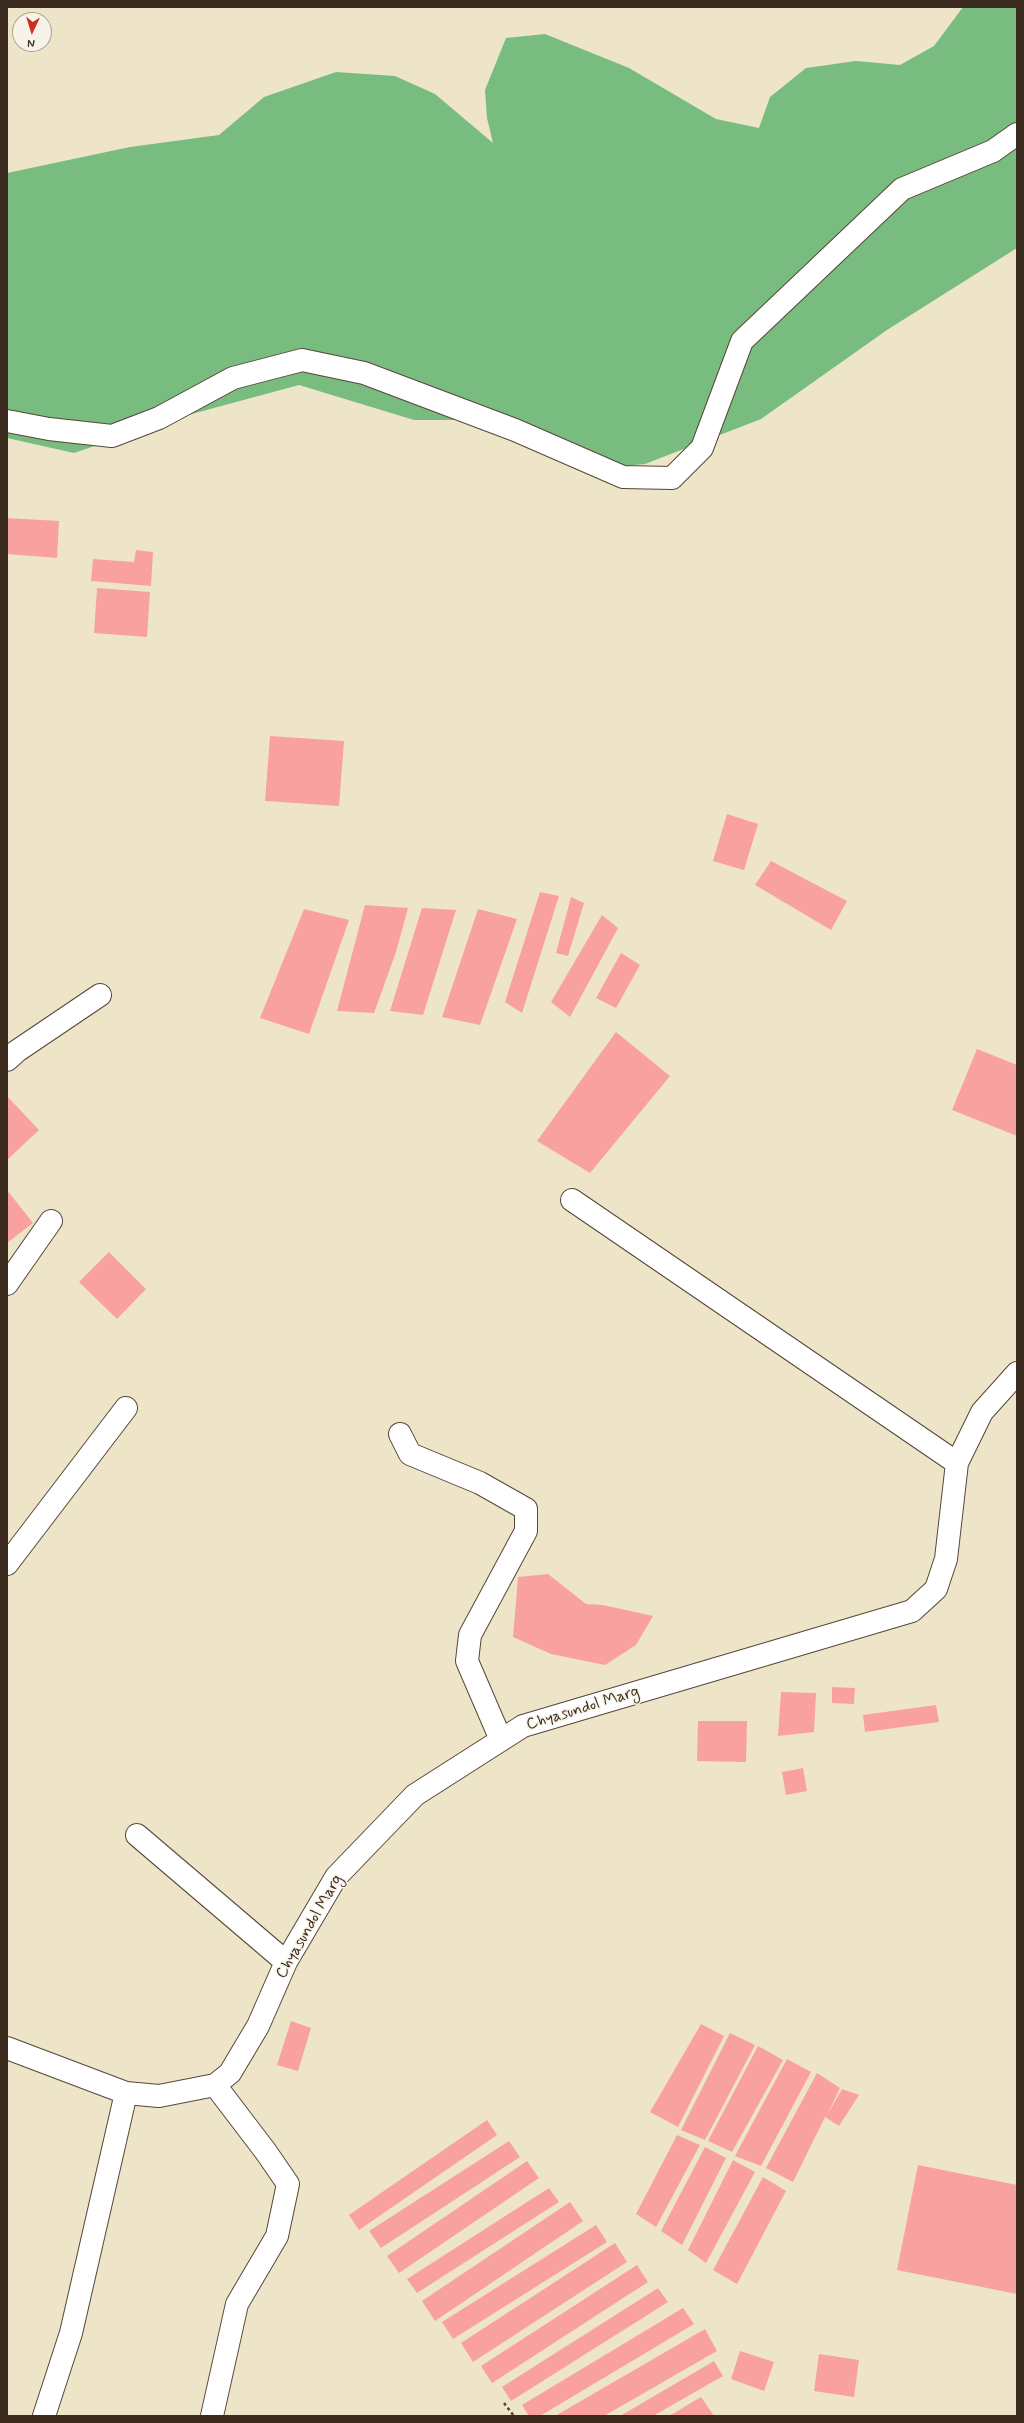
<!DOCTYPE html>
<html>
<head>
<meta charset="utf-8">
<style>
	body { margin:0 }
	#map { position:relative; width:1024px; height:2423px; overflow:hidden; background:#eee5c9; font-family:Mynerve,sans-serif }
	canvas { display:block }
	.frame { position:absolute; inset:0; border:8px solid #3b2a1e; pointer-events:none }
	.north { position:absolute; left:12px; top:12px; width:40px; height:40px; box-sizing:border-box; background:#f7f3e8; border:1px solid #aca397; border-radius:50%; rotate:184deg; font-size:11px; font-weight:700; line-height:16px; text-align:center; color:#3b2a1e }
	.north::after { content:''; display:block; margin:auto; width:14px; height:18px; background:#c8321e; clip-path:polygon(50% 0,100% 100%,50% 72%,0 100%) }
</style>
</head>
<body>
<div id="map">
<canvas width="1024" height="2423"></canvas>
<div class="frame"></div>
<div class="north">N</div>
</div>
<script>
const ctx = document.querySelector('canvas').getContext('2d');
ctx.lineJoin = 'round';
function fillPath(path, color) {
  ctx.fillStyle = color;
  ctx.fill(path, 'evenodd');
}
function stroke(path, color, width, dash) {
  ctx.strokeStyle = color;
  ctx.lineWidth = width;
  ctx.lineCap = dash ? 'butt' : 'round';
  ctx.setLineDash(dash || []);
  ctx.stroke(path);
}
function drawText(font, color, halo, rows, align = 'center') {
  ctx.font = font + ' Mynerve,sans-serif';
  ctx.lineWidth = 3;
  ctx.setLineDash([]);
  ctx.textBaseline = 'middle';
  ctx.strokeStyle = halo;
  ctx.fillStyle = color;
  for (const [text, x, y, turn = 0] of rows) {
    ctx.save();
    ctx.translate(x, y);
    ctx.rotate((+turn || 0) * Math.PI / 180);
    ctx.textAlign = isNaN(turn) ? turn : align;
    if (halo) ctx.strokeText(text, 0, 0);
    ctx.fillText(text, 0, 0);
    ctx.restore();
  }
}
fillPath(new Path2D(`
	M963 7H1017V248L887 330 761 419 645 464 613 467 575 444 511 433 464 420H414L299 385 177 418 74 453 7 438V173L130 147 219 135 264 97 336 72 395 76 435 94 493 143 487 118 485 90 506 38 545 34 629 68 716 119 759 128 770 97 806 68 856 61 900 65 934 46Z`), '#79bc80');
fillPath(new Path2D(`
	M7 518 59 521 57 558 7 554Z
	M136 550 153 552 151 586 91 581 93 559 134 562Z
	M97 588 150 592 147 637 94 633Z
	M270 736 344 741 339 806 265 801Z
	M727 814 758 824 744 870 713 861Z
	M771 861 847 901 831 930 755 885Z
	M540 892 559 896 522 1013 505 1002Z
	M571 897 584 903 568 956 556 953Z
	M365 905 408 908 396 952 374 1013 337 1011Z
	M422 908 456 910 423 1015 390 1011Z
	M304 909 349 920 309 1034 260 1018Z
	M478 909 517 919 480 1025 442 1017Z
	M602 915 618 928 570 1017 551 1002Z
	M621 953 640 965 616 1008 596 998Z
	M616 1032 670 1076 590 1173 537 1141Z
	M977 1049 1017 1065V1136L952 1110Z
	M7 1096 39 1130 7 1160Z
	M7 1190 33 1223 7 1243Z
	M109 1252 146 1289 117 1319 79 1282Z
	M548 1574 586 1604 603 1605 653 1616 636 1645 605 1665 551 1654 513 1637 518 1577Z
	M832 1687 855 1688 854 1704 832 1703Z
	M781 1692 816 1693 814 1732 778 1736Z
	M936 1705 939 1722 865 1732 863 1715Z
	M698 1721H747L746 1762 697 1761Z
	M803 1768 807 1791 786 1795 782 1772Z
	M291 2021 311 2028 298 2071 277 2065Z
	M701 2024 724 2036 678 2127 650 2112Z
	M730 2033 755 2045 705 2140 681 2130Z
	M758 2046 783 2060 732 2152 708 2141Z
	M787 2059 811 2072 761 2166 735 2156Z
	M817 2073 840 2088 827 2115 842 2089 859 2095 839 2126 825 2117 793 2182 766 2168Z
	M487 2120 497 2135 359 2230 349 2215Z
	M677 2135 700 2145 656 2227 636 2214Z
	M509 2141 520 2157 381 2248 369 2231Z
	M705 2147 726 2158 682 2245 661 2231Z
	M733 2160 755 2172 706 2263 688 2250Z
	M527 2161 539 2178 399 2273 387 2256Z
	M918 2165 1017 2185V2294L897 2270Z
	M763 2177 786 2191 737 2284 713 2270Z
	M549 2188 559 2202 417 2293 407 2279Z
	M570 2202 583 2221 435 2321 422 2301Z
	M596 2225 607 2242 453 2339 442 2322Z
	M615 2243 627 2262 473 2362 461 2343Z
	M637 2265 648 2282 492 2383 481 2366Z
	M658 2288 668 2302 511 2401 502 2387Z
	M683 2308 694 2324 540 2416H529L522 2405Z
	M705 2329 717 2351 604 2416H555Z
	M740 2351 774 2362 764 2391 731 2379Z
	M819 2354 859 2360 854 2397 814 2391Z
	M714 2361 723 2376 653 2416H620Z
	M701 2397 714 2416H669Z`), '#f9a19e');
const minor = new Path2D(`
	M7 421 49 429 112 436 159 418 233 378 302 360 364 373 515 430 623 477 672 478 702 448 742 341 902 189 993 151 1017 134
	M7 1060 17 1051 100 995
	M572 1200 957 1463
	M7 1284 51 1221
	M400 1434 410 1454 480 1483 526 1509V1531L470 1635 467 1661 501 1740
	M7 1564 126 1408
	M137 1835 286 1962
	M7 2048 126 2093 159 2096 215 2085 230 2073 258 2026 286 1962 336 1877 415 1795 523 1726 912 1611 936 1589 946 1559 957 1463 982 1412 1017 1373
	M44 2416 71 2333 126 2093
	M212 2416 237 2304 277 2236 288 2184 266 2152 215 2085`);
stroke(minor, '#564638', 24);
stroke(new Path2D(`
	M504 2403 514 2416`), '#564638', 2.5, [3, 3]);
stroke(minor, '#fff', 22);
drawText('16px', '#3b2a1e', '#f7f3e8', [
	["Chyasundol Marg",583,1709,-17],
	["Chyasundol Marg",310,1927,-60]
]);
</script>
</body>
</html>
